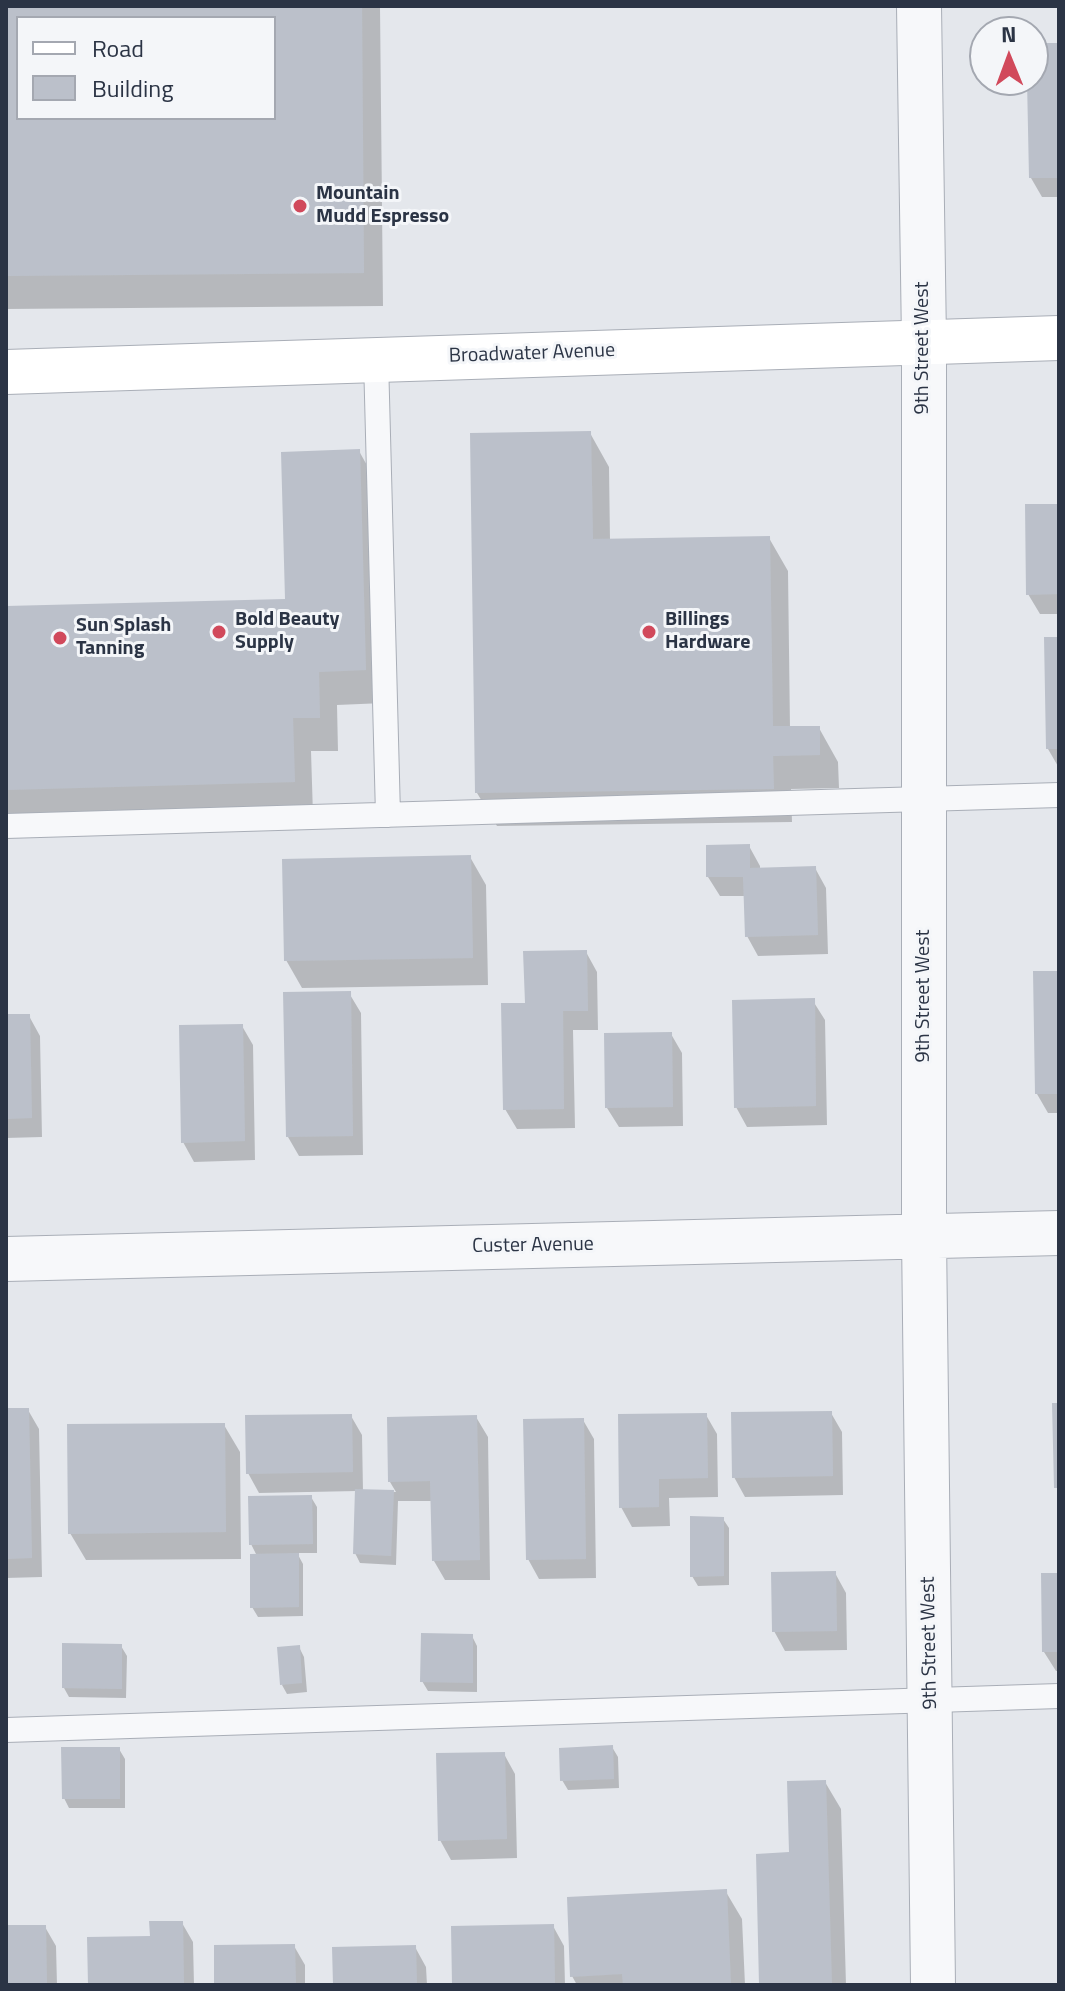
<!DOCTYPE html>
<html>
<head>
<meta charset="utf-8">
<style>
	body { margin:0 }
	#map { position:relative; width:1065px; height:1991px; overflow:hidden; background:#e4e7ec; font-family:"Titillium Web",sans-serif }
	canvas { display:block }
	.frame { position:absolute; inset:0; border:8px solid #2b3445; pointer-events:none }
	.legend { position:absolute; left:16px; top:16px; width:260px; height:104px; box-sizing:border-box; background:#f4f6f9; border:2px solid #a4a8b1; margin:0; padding:10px 14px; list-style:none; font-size:24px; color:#2b3445 }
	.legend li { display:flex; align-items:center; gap:16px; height:40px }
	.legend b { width:40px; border:2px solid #a4a8b1 }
	.north { position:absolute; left:969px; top:16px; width:80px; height:80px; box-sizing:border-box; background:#f4f6f9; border:2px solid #a4a8b1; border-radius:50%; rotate:359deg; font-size:22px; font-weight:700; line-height:32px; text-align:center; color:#2b3445 }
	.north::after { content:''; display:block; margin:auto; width:28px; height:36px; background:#d1495b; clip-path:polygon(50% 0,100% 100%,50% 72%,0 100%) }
</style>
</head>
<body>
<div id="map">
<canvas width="1065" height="1991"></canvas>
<div class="frame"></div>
<ul class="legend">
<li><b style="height:10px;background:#fff"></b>Road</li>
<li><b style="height:22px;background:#bbc0ca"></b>Building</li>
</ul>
<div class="north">N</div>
</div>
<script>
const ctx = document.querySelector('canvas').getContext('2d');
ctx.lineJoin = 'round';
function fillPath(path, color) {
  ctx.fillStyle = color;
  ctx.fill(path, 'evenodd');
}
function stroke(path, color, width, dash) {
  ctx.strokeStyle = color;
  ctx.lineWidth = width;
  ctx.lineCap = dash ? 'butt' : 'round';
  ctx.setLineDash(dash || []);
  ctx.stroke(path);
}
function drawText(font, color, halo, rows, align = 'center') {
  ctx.font = font + ' "Titillium Web",sans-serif';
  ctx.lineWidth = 6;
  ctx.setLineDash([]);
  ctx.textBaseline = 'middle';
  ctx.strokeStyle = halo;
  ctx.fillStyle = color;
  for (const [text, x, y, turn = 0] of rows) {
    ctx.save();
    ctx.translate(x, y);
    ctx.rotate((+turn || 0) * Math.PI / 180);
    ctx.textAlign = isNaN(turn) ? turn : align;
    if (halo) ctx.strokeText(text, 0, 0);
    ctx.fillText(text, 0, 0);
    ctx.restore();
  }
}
fillPath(new Path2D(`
	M6 6H380L383 306 6 309ZM18 18H274V118H18Z
	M1033 45H1059V197H1042L1031 178 1029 80H1033Z
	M590 433 609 467 610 540 769 538 788 571 790 728H819L838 762 839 788 791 789 792 822 497 826 477 793Z
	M359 451 378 485 384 703 337 705 338 751H311L313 815 6 824V608L287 601Z
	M1059 506V614H1040L1028 594Z
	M1059 639V768L1048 749Z
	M749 846 760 866V869L815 868 826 888 828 954 758 956 747 936 746 896H720L708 877Z
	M470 857 486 885 488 985 302 988 286 960Z
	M586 952 597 972 598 1030H573L575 1128 517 1129 505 1109 527 1005Z
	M1059 973V1113H1048L1037 1094Z
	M349 993 361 1013 363 1155 299 1156 288 1137Z
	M813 1001 825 1020 827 1125 747 1127 736 1107Z
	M6 1016H29L40 1036 42 1137 6 1138Z
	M242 1026 253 1045 255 1160 194 1162 183 1142Z
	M671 1034 682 1053 683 1126 619 1127 607 1108Z
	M6 1410H28L39 1429 42 1577 6 1578Z
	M831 1413 842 1432 843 1495 745 1497 734 1477Z
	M706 1415 717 1434 718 1497 669 1498 670 1526 632 1527 621 1507Z
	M351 1416 362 1435 363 1491 396 1492 390 1482 476 1417 488 1437 490 1580H445L434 1561 432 1501H398L396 1565 360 1563 355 1553 357 1491 259 1493 248 1473Z
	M583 1420 594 1439 596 1578 539 1579 528 1559Z
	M224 1425 240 1452 241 1559 86 1560 70 1533Z
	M311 1497 317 1507V1553H297L303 1564V1616L258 1617 252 1607 257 1556 251 1544Z
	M723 1519 729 1528V1585L698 1586 692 1576Z
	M835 1573 846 1593 847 1650 785 1651 774 1631Z
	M1059 1575V1671H1056L1044 1652Z
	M472 1636 477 1646V1692L428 1691 422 1681Z
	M121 1646 127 1656 126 1698 69 1697 64 1688Z
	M299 1647 304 1657 307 1692 287 1694 282 1685Z
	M612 1747 618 1757 619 1788 568 1790 562 1780Z
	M119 1749 125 1759V1808H69L64 1798Z
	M504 1754 515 1774 517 1858 451 1860 440 1840Z
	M825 1782 841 1809 846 1985H761L791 1854Z
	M726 1892 742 1919 745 1985H577L572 1976Z
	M182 1923 193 1942 194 1985H90Z
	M553 1926 564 1946 565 1985H454Z
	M6 1927H45L56 1946 57 1985H6Z
	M294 1946 305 1965V1985H216Z
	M415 1947 426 1967 427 1985H335Z`), '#0003');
fillPath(new Path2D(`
	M6 6H362L364 273 6 276ZM18 18H274V118H18Z
	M1033 43H1059V178H1029L1027 80H1033Z
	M591 431 593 539 770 536 773 726H820V755L773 756 774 789 475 793 470 433Z
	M360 449 366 670 319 672 320 718H293L295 782 6 790V606L285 599 281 452Z
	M1025 504H1059V594L1026 595Z
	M1044 637H1059V749H1046Z
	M750 844V868L816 866 818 935 745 937 743 877H706V845Z
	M471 855 473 958 284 961 282 859Z
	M587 950 588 1011H563L564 1109 503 1110 501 1003H525L523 951Z
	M1033 971H1059V1094H1035Z
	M351 991 353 1136 286 1137 283 992Z
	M815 998 816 1106 734 1108 732 1000Z
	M6 1014H30L32 1118 6 1119Z
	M243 1024 245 1141 181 1143 179 1025Z
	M672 1032 673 1107 605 1108 604 1033Z
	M1052 1403H1059V1488H1054Z
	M6 1408H29L32 1558 6 1559Z
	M832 1411 833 1476 732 1478 731 1412Z
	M707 1413 708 1478 659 1479V1507L619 1508 618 1414Z
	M352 1414 353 1472 246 1474 245 1415Z
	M477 1415 480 1560 432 1561 430 1481 388 1482 387 1417Z
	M584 1418 586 1559 526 1560 523 1419Z
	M225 1423 226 1532 68 1534 67 1424Z
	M355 1489 394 1490 391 1556 353 1554Z
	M312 1495 313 1544 249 1545 248 1496Z
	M690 1516 724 1517V1576L690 1577Z
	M299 1553V1607L250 1608V1554Z
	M836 1571 837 1631 772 1632 771 1572Z
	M1041 1573H1059V1652H1042Z
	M421 1633 473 1634V1683L420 1682Z
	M62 1643 122 1644V1689L62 1688Z
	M300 1645 302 1683 280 1685 277 1647Z
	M613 1745 614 1779 560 1781 559 1748Z
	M61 1747H120V1799H62Z
	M505 1752 507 1839 438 1841 436 1753Z
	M826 1780 832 1985H759L756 1854 789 1852 787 1781Z
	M727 1889 731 1985H623L622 1974 570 1977 567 1897Z
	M149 1921H183L184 1985H88L87 1937 150 1936Z
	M554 1924 555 1985H452L451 1926Z
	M6 1925H46L47 1985H6Z
	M295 1944 296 1985H214V1945Z
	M416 1945 417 1985H333L332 1947Z`), '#bbc0ca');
const service = new Path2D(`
	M376 359 388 815
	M6 826 1059 795
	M6 1730 1059 1696`);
const minor = new Path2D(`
	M919 6 924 341V1236L933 1985
	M6 1259 1059 1233`);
const secondary = new Path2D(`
	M6 372 1059 338`);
stroke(service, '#a9aeb7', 26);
stroke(minor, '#a9aeb7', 46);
stroke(secondary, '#a9aeb7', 46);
stroke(service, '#f7f8fa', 24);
stroke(minor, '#f7f8fa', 44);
stroke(secondary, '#fff', 44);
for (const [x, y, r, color] of [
	[300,206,8,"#d1495b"],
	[219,632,8,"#d1495b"],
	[649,632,8,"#d1495b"],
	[60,638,8,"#d1495b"]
]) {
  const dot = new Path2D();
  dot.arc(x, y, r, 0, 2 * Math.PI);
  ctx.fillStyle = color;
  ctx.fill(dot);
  stroke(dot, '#f4f6f9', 3);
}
drawText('bold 20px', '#2b3445', '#f4f6f9', [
	["Mountain",316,194],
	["Mudd Espresso",316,217],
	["Bold Beauty",235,620],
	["Supply",235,643],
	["Billings",665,620],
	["Hardware",665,643],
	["Sun Splash",76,626],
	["Tanning",76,649]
], 'left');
drawText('20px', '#2b3445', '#f4f6f9', [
	["9th Street West",923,348,-90],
	["Broadwater Avenue",532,354,-2],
	["9th Street West",924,996,-90],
	["Custer Avenue",533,1246,-1],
	["9th Street West",930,1643,-91]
]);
</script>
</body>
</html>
